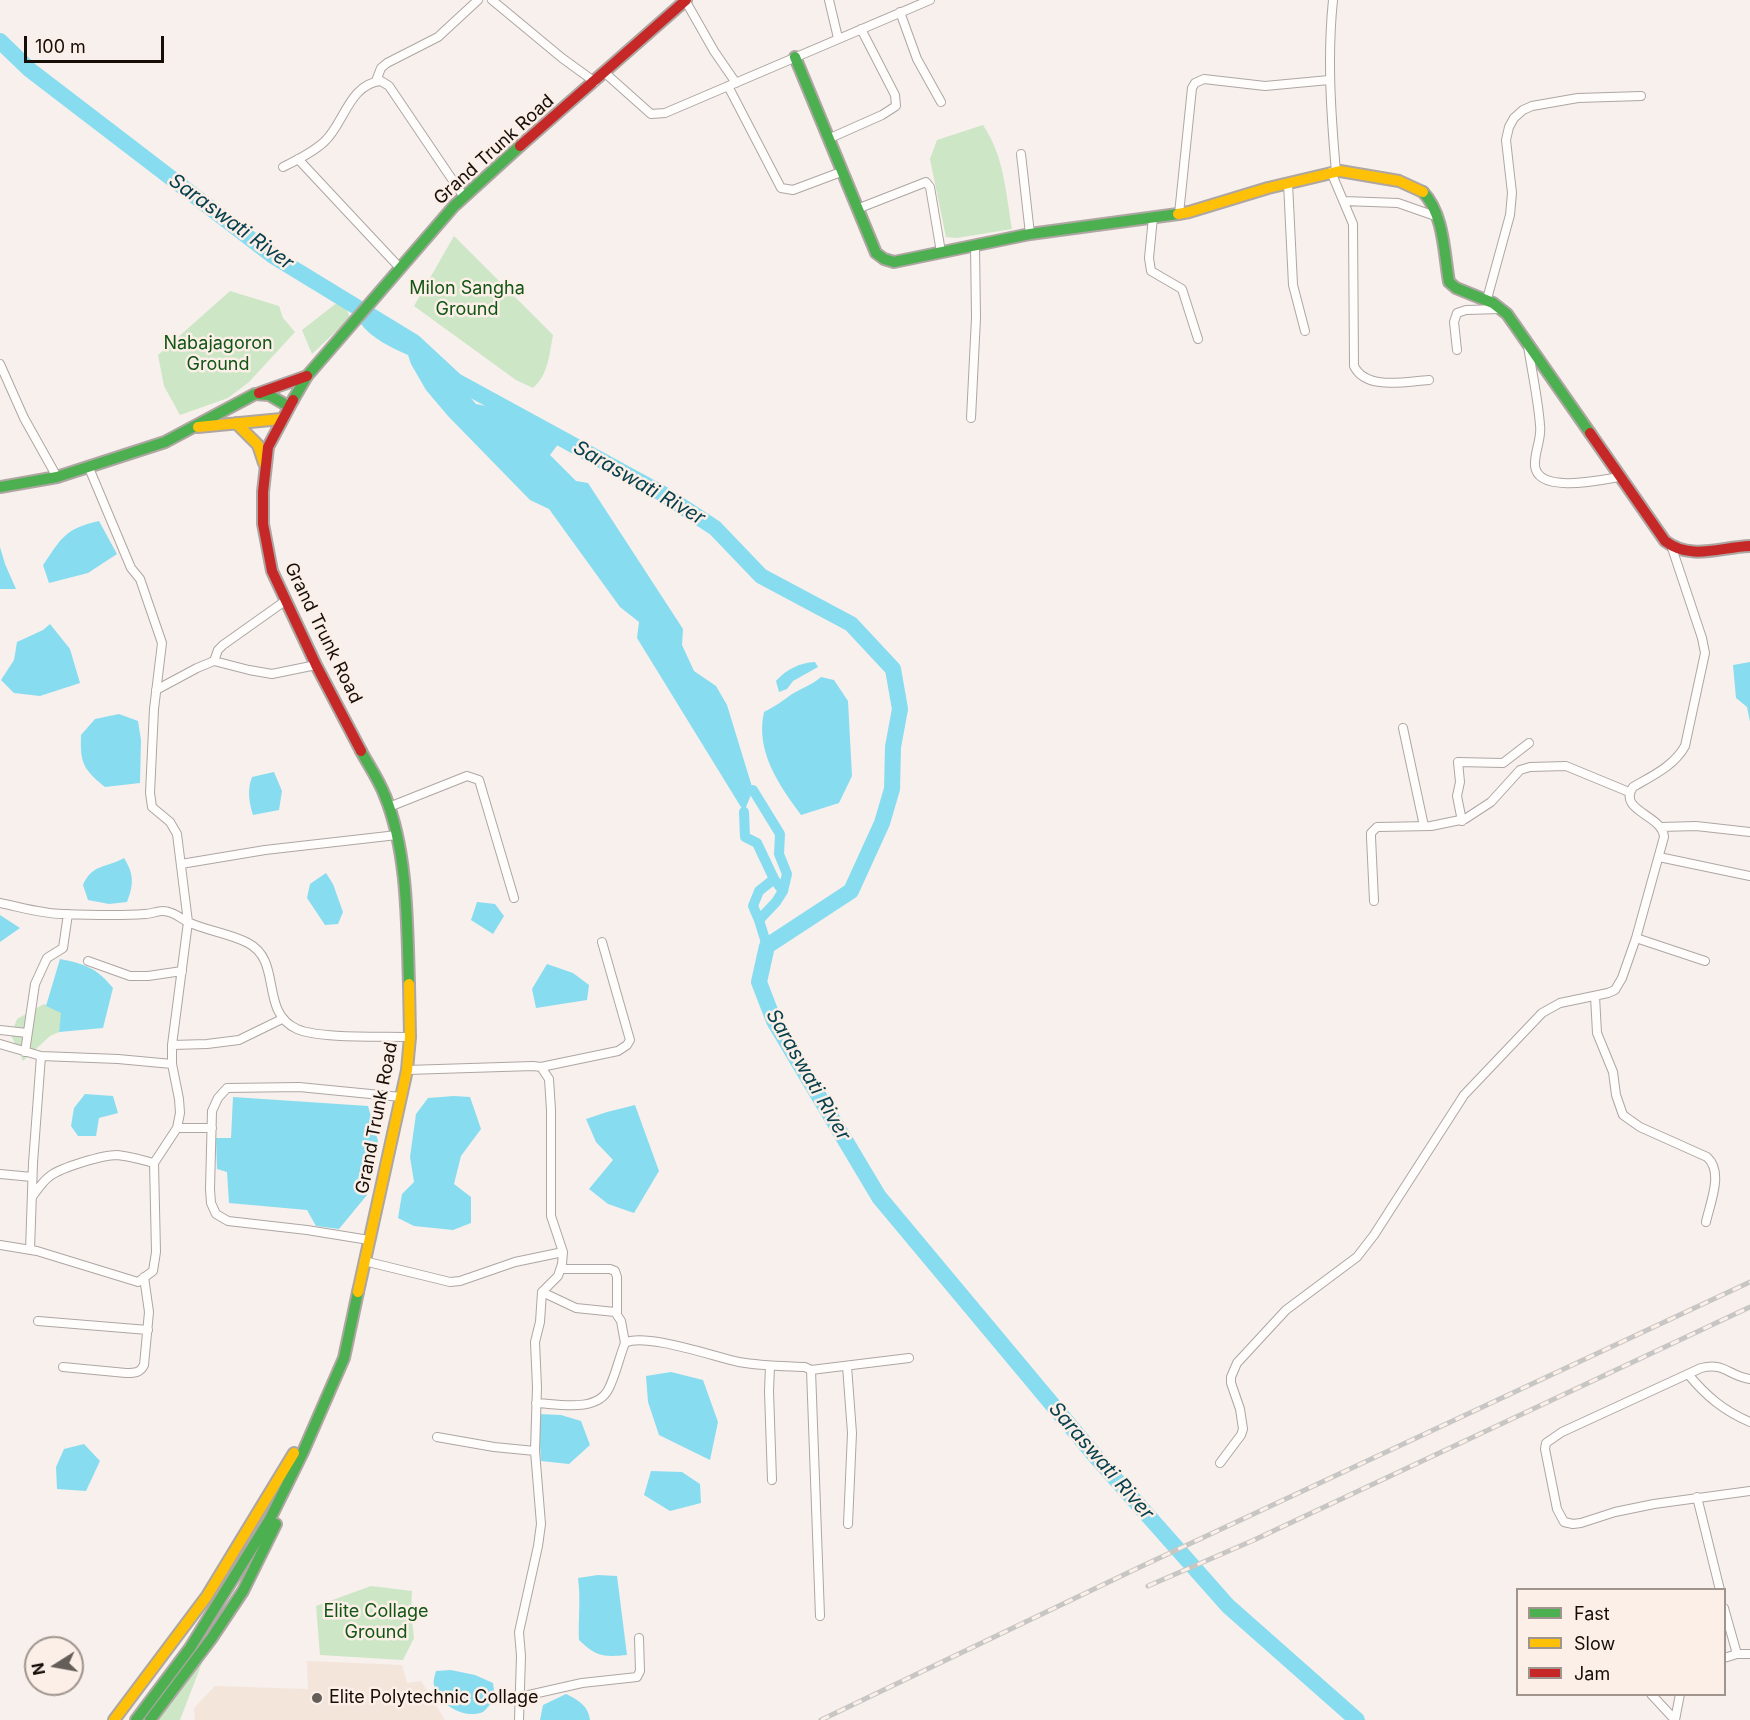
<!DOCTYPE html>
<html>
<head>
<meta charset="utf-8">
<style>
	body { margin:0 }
	#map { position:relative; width:1750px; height:1720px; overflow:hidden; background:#f7f0ec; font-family:Inter,sans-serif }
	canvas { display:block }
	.legend { position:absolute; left:1516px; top:1588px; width:210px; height:108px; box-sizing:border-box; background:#fbefe8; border:2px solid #a0958e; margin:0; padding:8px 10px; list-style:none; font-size:18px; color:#170e08 }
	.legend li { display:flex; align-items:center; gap:12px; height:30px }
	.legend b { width:30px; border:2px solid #a0958e }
	.north { position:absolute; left:24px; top:1636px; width:60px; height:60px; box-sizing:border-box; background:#fbefe8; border:2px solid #a0958e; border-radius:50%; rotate:259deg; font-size:16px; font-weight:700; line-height:24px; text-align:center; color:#170e08 }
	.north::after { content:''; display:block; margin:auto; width:21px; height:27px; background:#655d58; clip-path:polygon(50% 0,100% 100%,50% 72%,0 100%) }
	.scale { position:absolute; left:24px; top:36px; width:140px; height:27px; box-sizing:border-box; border:3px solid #170e08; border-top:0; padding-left:8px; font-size:18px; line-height:21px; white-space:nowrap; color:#170e08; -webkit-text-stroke:4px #fbefe8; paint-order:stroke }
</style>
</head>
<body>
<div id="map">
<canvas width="1750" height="1720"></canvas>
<ul class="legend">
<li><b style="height:8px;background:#4caf50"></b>Fast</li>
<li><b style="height:8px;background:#ffc107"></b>Slow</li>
<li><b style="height:8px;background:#c62828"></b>Jam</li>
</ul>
<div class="north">N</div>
<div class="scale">100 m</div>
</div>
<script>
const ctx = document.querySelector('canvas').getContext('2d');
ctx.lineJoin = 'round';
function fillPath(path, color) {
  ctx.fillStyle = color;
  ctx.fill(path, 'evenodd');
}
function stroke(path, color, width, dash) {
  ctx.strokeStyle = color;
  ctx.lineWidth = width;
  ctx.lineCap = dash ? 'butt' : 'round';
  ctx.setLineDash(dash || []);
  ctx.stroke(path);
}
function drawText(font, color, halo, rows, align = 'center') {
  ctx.font = font + ' Inter,sans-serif';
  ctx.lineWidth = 5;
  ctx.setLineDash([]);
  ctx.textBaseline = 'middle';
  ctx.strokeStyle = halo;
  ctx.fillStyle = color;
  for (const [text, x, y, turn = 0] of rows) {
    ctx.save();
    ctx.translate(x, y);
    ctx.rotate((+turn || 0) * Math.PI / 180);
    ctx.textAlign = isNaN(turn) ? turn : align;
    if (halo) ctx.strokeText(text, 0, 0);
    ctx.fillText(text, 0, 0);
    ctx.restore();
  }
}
fillPath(new Path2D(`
	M307 1661 402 1665 407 1683 421 1681 445 1720H195L194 1708 215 1686 308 1689Z`), '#f4e5db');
fillPath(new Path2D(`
	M983 125C1004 156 1006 193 1012 229L957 238 946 237 930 159 937 140Z
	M454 236 553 335C549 354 549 374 533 388L516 380 414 306Z
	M230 291 279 306 283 318 295 332 249 382 228 398 180 415 164 386 158 355Z
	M343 298 350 318 312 354 302 330Z
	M44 1004 62 1013 59 1032 50 1036 23 1061 11 1035 17 1019Z
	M371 1586 412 1591 411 1613 414 1638 403 1660 320 1655 316 1606Z
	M205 1655 180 1720H144L143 1699 171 1667Z`), '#cde6c6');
fillPath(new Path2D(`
	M369 314 414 342 456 381 476 404 510 411 562 439 550 455 576 481 588 483 683 629 682 645 694 671 716 686 727 705 753 790 744 812 637 638 639 622 620 607 549 509 530 500 448 416 426 390 411 364 408 355C392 348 371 338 361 324Z
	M99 521 117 554 88 573 49 583 43 565C62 538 64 529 99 521Z
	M0 547 5 564 16 589H0Z
	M50 624 70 649 80 683 40 696 14 693 1 680 14 660 17 642 43 630Z
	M815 662 818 667 793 681 787 689 779 692 776 681C787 669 799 663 815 662Z
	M1750 662V722L1747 707 1736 698 1733 665Z
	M821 677 834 680 848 701 852 776 839 803 801 815C779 785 755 751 764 712 774 707 783 701 792 694 802 688 812 685 821 677Z
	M119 714 138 721 141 740 140 783 105 787C83 769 80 763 81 735L95 719Z
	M274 772 282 791 279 810 253 815C249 802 247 790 252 777Z
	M124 858C134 874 134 884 127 902L109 904 88 900 83 885C92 864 106 868 124 858Z
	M326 873 333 884 343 912 338 924 325 925 307 898 310 884Z
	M477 902 495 904 504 916 493 934 471 920Z
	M0 915 20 928 0 942Z
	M60 959C85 964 97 968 113 988L103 1028 59 1032 61 1013 46 1006Z
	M547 964 573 973 589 985 587 1000 536 1008 532 989Z
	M85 1094 113 1096 118 1113 99 1118 96 1136H78L71 1126 74 1108Z
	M454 1096 470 1097 481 1129 461 1156 454 1184 471 1197V1223L453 1230 414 1226 398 1218 402 1194 414 1182 410 1157 416 1114 428 1098Z
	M233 1097 368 1106 378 1141 367 1195 339 1229 316 1226 307 1210 229 1203 227 1172 217 1169 216 1138H231Z
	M635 1105 659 1171 634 1213 608 1204 589 1189 613 1160 596 1142 586 1119 607 1112Z
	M671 1372 703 1380 718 1422 710 1460 659 1435 648 1402 646 1376Z
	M538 1414 561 1415 581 1421 590 1445 569 1464 541 1461Z
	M84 1444 100 1461 86 1491 57 1489 56 1467 64 1449Z
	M651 1471 682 1472 700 1484 701 1503 670 1511 644 1495Z
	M598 1575 617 1576 627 1655C604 1657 596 1657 579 1640 578 1619 581 1599 578 1578Z
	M451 1670 475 1675 493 1683 495 1698C492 1702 487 1709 483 1712 464 1720 438 1704 434 1685 433 1680 435 1675 436 1671Z
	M566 1694C578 1700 588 1705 590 1720H540L543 1705Z`), '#88dcf0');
stroke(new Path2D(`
	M753 790 780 834 779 854 787 874 783 891 776 902 759 920 767 946
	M744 812 745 837 757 843 774 879 783 891
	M759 920 753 906 759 891 774 879`), '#88dcf0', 10);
stroke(new Path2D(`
	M0 41 30 70 273 256 414 342 456 381 663 494 715 528 761 576 851 624 893 669 900 709 893 747 892 789 882 823 851 891 767 946 759 982 774 1021 879 1197 1097 1458 1228 1606 1357 1720`), '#88dcf0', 16);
const street = new Path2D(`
	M492 0 562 58 595 82
	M685 0 714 51 736 83
	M829 0 838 38
	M1333 0C1327 58 1331 114 1336 172
	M900 12 917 59 941 102
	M605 73 651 114 665 113 930 0
	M376 81 381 68 387 63 438 37 478 0
	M728 86 781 188 793 190 841 172
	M828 139 882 115 896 106 895 95 861 29
	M1021 154 1030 234
	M298 159 400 268
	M283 167C297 160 312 153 324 142 344 124 349 84 381 81L389 86 464 197
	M1331 172 1353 224 1354 366C1366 391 1407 381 1429 380
	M1288 183 1293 285 1305 331
	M1344 201 1398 203 1438 217
	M857 209 926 182 930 187 941 252
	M1179 214 1192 88 1195 83 1204 79 1265 86 1329 80
	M1153 217 1149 258 1151 271 1182 289 1198 339
	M1487 299 1510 215 1512 193 1506 140 1509 127 1514 118 1523 110 1532 106 1578 98 1641 96
	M1528 346C1532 372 1538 399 1540 425 1542 439 1534 452 1535 466 1538 494 1601 480 1619 477
	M1457 350 1454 322 1457 313 1466 310 1501 309
	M0 364 24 418 57 477
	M971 418 976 318 975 245
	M214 661 218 650 223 645 285 601
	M156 690 197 668 214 661 249 670 272 674 316 665
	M1403 728 1424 826
	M389 807 467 776 479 780 514 898
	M1462 821 1457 796 1460 782 1458 762 1503 763 1529 743
	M1661 827 1696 826 1750 832
	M1659 857 1750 876
	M181 864 265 850 397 835
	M1374 901 1371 837V833L1377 827 1431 826 1465 819 1491 802 1520 770 1530 767 1566 766 1629 792
	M0 903C20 907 42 914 63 914 90 915 118 916 145 914 151 914 157 911 163 911 173 911 180 918 188 922 207 931 229 933 248 943 283 961 259 1012 297 1029 320 1039 383 1036 410 1037
	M1636 938 1705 961
	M88 961 130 976H148L182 971
	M1595 996 1597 1033 1613 1072 1616 1095 1623 1115 1640 1127 1707 1157C1724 1172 1710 1203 1706 1222
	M0 1030 27 1033
	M0 1044 41 1056 118 1059 172 1064
	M172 1045 207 1044 239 1040 282 1019
	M25 1052 35 984 47 958 63 948 68 914
	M541 1067 618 1051 627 1045 630 1040 602 942
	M407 1070 533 1066 541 1067 549 1079 551 1110V1216L563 1252 562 1264 558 1276 542 1292 540 1322 535 1342 537 1387 535 1451 541 1524 538 1546 519 1632 521 1656 519 1720
	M177 1128H212
	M0 1174 32 1177
	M32 1197C37 1190 43 1181 50 1176 62 1167 103 1155 117 1155 129 1156 142 1160 154 1163
	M369 1240 307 1230 228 1221 216 1214 211 1203 210 1189 212 1111 218 1098 227 1088 299 1087 401 1097
	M0 1245 37 1251 138 1282 153 1271 156 1252 154 1163 177 1128 180 1113 179 1099 172 1064V1045L188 922 177 834 170 822 152 807 150 793 154 709 162 643 140 579 131 568 89 468
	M30 1250 33 1163 41 1056
	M364 1261 450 1282 460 1281 515 1262 563 1252
	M561 1269H610L615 1271 617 1277V1314
	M542 1292 576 1308 615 1312 621 1321 625 1343
	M38 1321 148 1330
	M770 1366 769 1391 772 1480
	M847 1366 852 1433 848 1524
	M63 1367 126 1373C135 1373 140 1373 144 1365L149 1312 144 1277
	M811 1370 909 1358
	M1688 1374C1706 1396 1724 1411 1750 1422
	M1750 1379C1728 1376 1725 1362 1701 1368L1562 1432 1546 1443 1545 1449 1557 1509 1564 1522 1573 1524 1581 1523 1615 1512 1654 1504 1750 1491
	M536 1403C558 1404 598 1413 609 1388 616 1374 619 1358 625 1343 644 1332 715 1357 739 1362 761 1366 783 1366 805 1367L811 1370 820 1616
	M437 1437 494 1447 535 1451
	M1220 1463 1241 1435 1243 1429 1240 1409 1231 1383V1377L1237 1363 1286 1310 1357 1257 1374 1235 1464 1095 1542 1013 1560 1003 1608 993 1615 990 1622 978 1636 938 1664 837C1663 815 1617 811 1633 787 1652 776 1674 766 1685 746L1705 653 1702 638 1672 548
	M1697 1497 1720 1590
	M1724 1608 1737 1654
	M1724 1658 1737 1654H1750
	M1651 1694 1675 1720
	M520 1697 582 1683 637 1677 640 1671 639 1638
	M1675 1720 1680 1694`);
const fast = new Path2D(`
	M795 57 876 253 884 259 894 262 1030 234 1178 214
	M1423 192C1444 214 1444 253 1449 282L1456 288 1493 303 1507 314 1590 433
	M293 400 307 376 454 206 520 146
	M0 487 57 477 165 442 255 394 269 395 288 406
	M361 751C369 766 379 780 385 796 408 852 407 924 409 984
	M136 1720 190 1648 270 1519 303 1452 344 1358 358 1292
	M150 1720 211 1639 243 1591 276 1524`);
const slow = new Path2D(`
	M1178 214 1189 212 1268 188 1340 171 1399 181 1423 192
	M236 423 258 445 264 463
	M198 427 281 419
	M358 1292 407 1070 410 1037 409 984
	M114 1720 207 1596 294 1453`);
const jam = new Path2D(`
	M520 146 686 0
	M259 393 307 376
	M293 400 268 447 263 492V524L272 571 316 665 361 751
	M1590 433 1665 541C1691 561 1720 547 1750 546`);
stroke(street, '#aea6a2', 10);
stroke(fast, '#aea6a2', 14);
stroke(slow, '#aea6a2', 14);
stroke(jam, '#aea6a2', 14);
stroke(street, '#fefdfc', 8);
stroke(fast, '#4caf50', 10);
stroke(slow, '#ffc107', 10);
stroke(jam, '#c62828', 10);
const rail = new Path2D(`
	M1148 1586 1254 1540 1750 1307
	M821 1720 1140 1567 1750 1282`);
stroke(rail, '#c8c6c4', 5);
stroke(rail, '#fbefe8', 3, [9]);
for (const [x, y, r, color] of [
	[317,1698,6,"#655d58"]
]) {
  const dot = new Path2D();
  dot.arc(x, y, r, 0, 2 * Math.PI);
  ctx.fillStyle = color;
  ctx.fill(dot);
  stroke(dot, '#fbefe8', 2);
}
drawText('18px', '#170e08', '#fbefe8', [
	["Grand Trunk Road",494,150,-42],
	["Grand Trunk Road",323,633,64],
	["Grand Trunk Road",377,1118,-79]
]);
drawText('18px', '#125615', '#fbefe8', [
	["Milon Sangha",467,289],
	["Ground",467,310],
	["Nabajagoron",218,344],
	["Ground",218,365],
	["Elite Collage",376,1612],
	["Ground",376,1633]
]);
drawText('18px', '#170e08', '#fbefe8', [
	["Elite Polytechnic Collage",329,1698]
], 'left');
drawText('italic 20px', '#08414e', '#fbefe8', [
	["Saraswati River",231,222,36],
	["Saraswati River",639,483,30],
	["Saraswati River",808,1075,60],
	["Saraswati River",1101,1461,49]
]);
</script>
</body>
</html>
